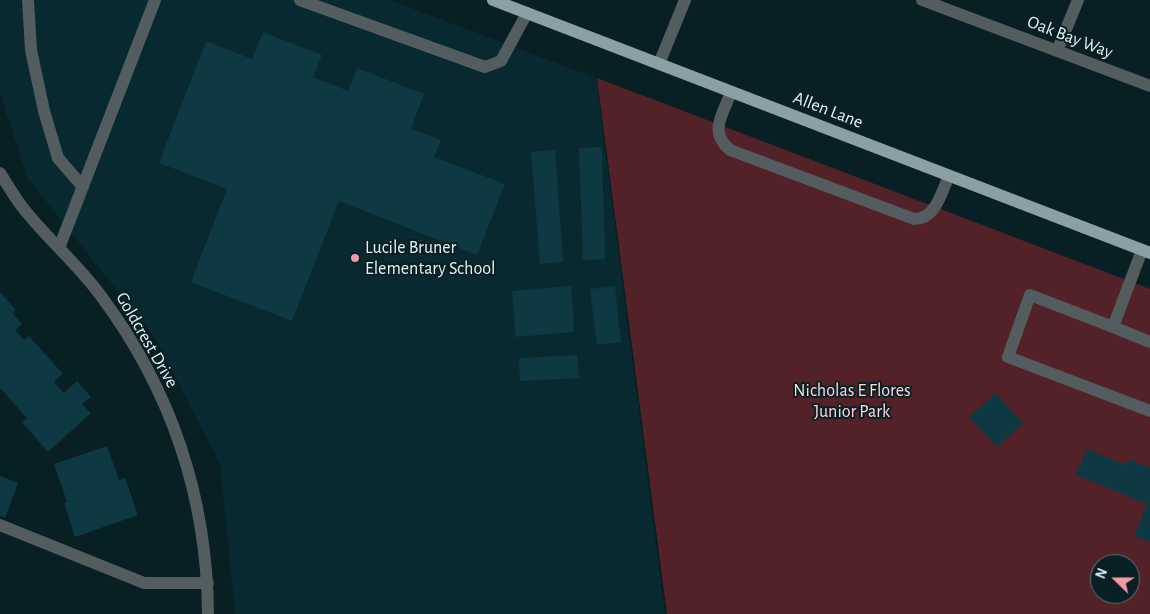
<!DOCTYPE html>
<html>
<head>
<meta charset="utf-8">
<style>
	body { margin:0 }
	#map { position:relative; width:1150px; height:614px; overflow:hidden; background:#081f24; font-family:"Alegreya Sans",sans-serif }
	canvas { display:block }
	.north { position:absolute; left:1090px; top:554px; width:50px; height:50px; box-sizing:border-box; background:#081f24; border:1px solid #607478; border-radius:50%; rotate:292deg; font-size:14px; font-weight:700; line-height:20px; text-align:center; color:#e5f3f6 }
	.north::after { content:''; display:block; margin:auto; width:18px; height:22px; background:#f49aa4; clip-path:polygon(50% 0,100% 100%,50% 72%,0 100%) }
</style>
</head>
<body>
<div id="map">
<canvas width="1150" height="614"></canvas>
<div class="north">N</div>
</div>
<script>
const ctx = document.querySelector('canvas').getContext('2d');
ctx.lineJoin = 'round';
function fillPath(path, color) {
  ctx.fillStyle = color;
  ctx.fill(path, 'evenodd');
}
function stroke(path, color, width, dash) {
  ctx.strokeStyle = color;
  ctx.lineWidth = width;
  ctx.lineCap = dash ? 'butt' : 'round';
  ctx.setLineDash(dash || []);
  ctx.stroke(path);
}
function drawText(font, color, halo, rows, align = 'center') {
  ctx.font = font + ' "Alegreya Sans",sans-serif';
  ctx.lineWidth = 4;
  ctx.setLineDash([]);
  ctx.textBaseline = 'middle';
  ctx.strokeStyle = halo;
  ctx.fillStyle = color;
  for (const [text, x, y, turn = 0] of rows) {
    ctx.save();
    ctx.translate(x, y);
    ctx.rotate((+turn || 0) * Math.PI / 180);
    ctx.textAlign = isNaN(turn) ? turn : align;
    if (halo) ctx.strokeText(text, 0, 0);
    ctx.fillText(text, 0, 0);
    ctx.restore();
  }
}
fillPath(new Path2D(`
	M0 0H390L596 78 665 614H235L220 464 155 338 28 179 0 94Z`), '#082930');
fillPath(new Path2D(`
	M597 78 1150 289V614H667ZM1100 564H1130V594H1100Z`), '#532229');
fillPath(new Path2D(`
	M263 32 322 55 313 77 348 91 357 68 424 94 411 129 441 140 434 157 505 184 477 255 339 201 292 321 191 282 227 189 159 163 206 41 252 59Z
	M602 147 605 259 583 260 579 148Z
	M555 150 563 262 540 264 531 152Z
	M571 286 574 332 516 337 512 291Z
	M615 286 621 342 597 345 590 289Z
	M0 292 16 310 12 313 22 324 15 330 24 340 29 336 63 374 54 382 64 393 77 381 91 397 82 404 91 413 48 452 22 422 27 418 0 388Z
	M577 355 579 378 520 381 519 358Z
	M996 393 1023 423 997 447 969 417Z
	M107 446 119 480 125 478 138 515 75 537 64 503 67 502 54 464Z
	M1087 449 1126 465 1129 459 1150 468V542L1134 536 1147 504 1076 475Z
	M0 476 18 483 5 518 0 516Z`), '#0f3942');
stroke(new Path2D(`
	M28 0 31 50 44 111 58 158 83 187
	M300 0 485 67 501 61 527 13
	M922 0 1150 86
	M1057 51 1078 0
	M659 64 685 0
	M731 92C723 115 708 131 730 150L914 219C936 219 941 193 949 176
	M0 173C9 187 17 202 28 214 51 242 80 267 101 296 171 390 207 497 208 614
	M59 248 155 0
	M1142 250 1113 327 1150 342
	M1113 327 1030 295 1008 357 1150 411
	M0 525 144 583H208`), '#535d60', 12);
stroke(new Path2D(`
	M493 0 1150 253`), '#8aa0a5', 12);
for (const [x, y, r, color] of [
	[355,258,5,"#f49aa4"]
]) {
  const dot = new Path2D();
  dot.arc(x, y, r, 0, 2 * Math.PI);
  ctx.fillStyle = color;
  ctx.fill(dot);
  stroke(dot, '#081f24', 2);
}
drawText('18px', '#e5f3f6', '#081f24', [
	["Oak Bay Way",1070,37,21],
	["Allen Lane",828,110,21],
	["Goldcrest Drive",147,340,60]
]);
drawText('18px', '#e5f3f6', '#081f24', [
	["Lucile Bruner",365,248],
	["Elementary School",365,269]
], 'left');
drawText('18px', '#ffd8db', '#081f24', [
	["Nicholas E Flores",852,391],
	["Junior Park",852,412]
]);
</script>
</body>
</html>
